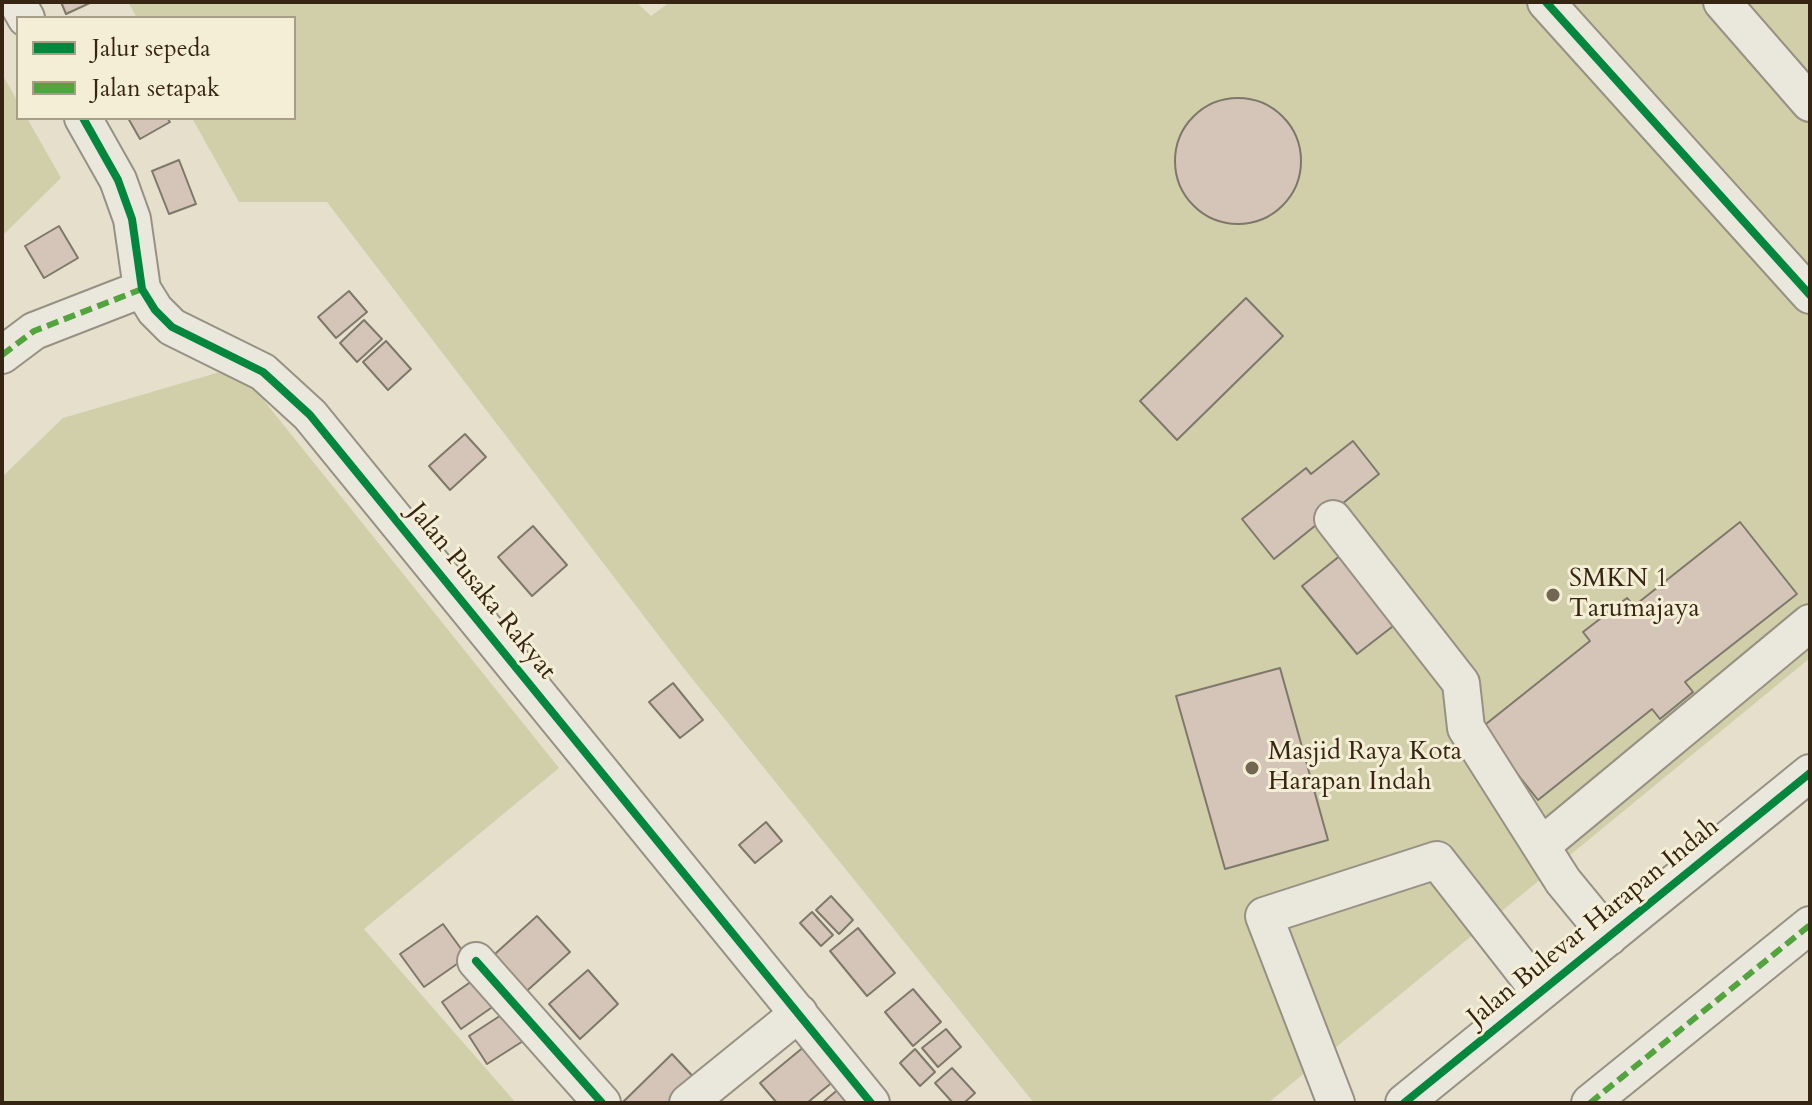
<!DOCTYPE html>
<html>
<head>
<meta charset="utf-8">
<style>
	body { margin:0 }
	#map { position:relative; width:1812px; height:1105px; overflow:hidden; background:#e5dfcb; font-family:Cardo,serif }
	canvas { display:block }
	.frame { position:absolute; inset:0; border:4px solid #352512; pointer-events:none }
	.legend { position:absolute; left:16px; top:16px; width:280px; height:104px; box-sizing:border-box; background:#f5eed6; border:2px solid #a89e88; margin:0; padding:10px 14px; list-style:none; font-size:24px; color:#352512 }
	.legend li { display:flex; align-items:center; gap:16px; height:40px }
	.legend b { width:40px; border:2px solid #a89e88 }
</style>
</head>
<body>
<div id="map">
<canvas width="1812" height="1105"></canvas>
<div class="frame"></div>
<ul class="legend">
<li><b style="height:10px;background:#00873e"></b>Jalur sepeda</li>
<li><b style="height:10px;background:#53a33f"></b>Jalan setapak</li>
</ul>
</div>
<script>
const ctx = document.querySelector('canvas').getContext('2d');
ctx.lineJoin = 'round';
function fillPath(path, color) {
  ctx.fillStyle = color;
  ctx.fill(path, 'evenodd');
}
function stroke(path, color, width, dash) {
  ctx.strokeStyle = color;
  ctx.lineWidth = width;
  ctx.lineCap = dash ? 'butt' : 'round';
  ctx.setLineDash(dash || []);
  ctx.stroke(path);
}
function drawText(font, color, halo, rows, align = 'center') {
  ctx.font = font + ' Cardo,serif';
  ctx.lineWidth = 6;
  ctx.setLineDash([]);
  ctx.textBaseline = 'middle';
  ctx.strokeStyle = halo;
  ctx.fillStyle = color;
  for (const [text, x, y, turn = 0] of rows) {
    ctx.save();
    ctx.translate(x, y);
    ctx.rotate((+turn || 0) * Math.PI / 180);
    ctx.textAlign = isNaN(turn) ? turn : align;
    if (halo) ctx.strokeText(text, 0, 0);
    ctx.fillText(text, 0, 0);
    ctx.restore();
  }
}
fillPath(new Path2D(`
	M128 2H636L651 16 670 2H1810V658L1268 1103H1034L682 666 327 202H239L192 118H294V18H137Z
	M2 74 18 102V118H27L61 178 2 236Z
	M237 367 559 768 364 929 516 1103H2V477L63 418Z`), '#d1cfa9');
const building = new Path2D(`
	M61 2H92L66 14Z
	M1175 161a63 63 0 1 1 126 0a63 63 0 1 1-126 0Z
	M128 118H167L170 122 140 139Z
	M179 160 196 204 169 214 152 171Z
	M59 226 78 258 44 278 25 246Z
	M349 291 367 312 336 338 318 317Z
	M1246 298 1283 336 1177 440 1140 401Z
	M364 320 382 339 357 362 340 343Z
	M386 341 411 369 388 390 363 362Z
	M465 434 486 457 450 490 429 466Z
	M1353 441 1379 474 1274 559 1242 519 1306 468 1311 474Z
	M1740 522 1797 594 1685 682 1693 692 1660 719 1652 709 1538 800 1481 728 1590 641 1583 632 1627 598 1634 606Z
	M533 526 567 565 532 596 498 557Z
	M1346 551 1401 620 1357 654 1302 586Z
	M1280 668 1328 840 1225 869 1176 696Z
	M673 683 703 720 680 738 649 702Z
	M766 822 782 841 755 863 739 845Z
	M831 896 853 920 839 934 816 910Z
	M812 912 833 935 821 946 800 923Z
	M537 916 570 952 519 998 486 962Z
	M443 924 467 957 424 987 400 954Z
	M858 928 895 973 867 996 830 951Z
	M588 970 618 1004 580 1039 549 1004Z
	M482 974 501 1001 461 1029 442 1002Z
	M913 989 941 1022 913 1046 885 1012Z
	M512 1008 531 1036 487 1064 469 1036Z
	M946 1029 961 1047 938 1067 922 1048Z
	M811 1041 840 1076 807 1103H777L760 1083Z
	M915 1049 935 1072 920 1086 900 1063Z
	M672 1054 699 1083 678 1103H622Z
	M952 1068 975 1093 964 1103H953L935 1083Z
	M847 1082 865 1103H822Z`);
fillPath(building, '#d4c5b8');
stroke(building, '#7e786b', 2);
const minor = new Path2D(`
	M17 2 26 18
	M1546 2 1810 295
	M1722 2 1810 103
	M83 118 118 180 132 219 142 289 155 310 172 327 263 372 310 415 871 1103
	M2 355 34 331 142 289
	M1333 519 1461 683 1466 728 1563 881 1609 937
	M1541 846 1810 623
	M476 961 602 1103
	M688 1103 799 1013
	M1336 1103 1264 916 1437 860 1540 992
	M1404 1103 1810 773
	M1590 1103 1810 925`);
stroke(minor, '#979184', 40);
stroke(minor, '#eae7dd', 36);
stroke(new Path2D(`
	M2 355 34 331 142 289
	M1590 1103 1810 925`), '#53a33f', 6, [12, 6]);
stroke(new Path2D(`
	M1546 2 1810 295
	M83 118 118 180 132 219 142 289 155 310 172 327 263 372 310 415 871 1103
	M476 961 602 1103
	M1404 1103 1810 773`), '#00873e', 8);
for (const [x, y, r, color] of [
	[1553,595,8,"#736653"],
	[1252,768,8,"#736653"]
]) {
  const dot = new Path2D();
  dot.arc(x, y, r, 0, 2 * Math.PI);
  ctx.fillStyle = color;
  ctx.fill(dot);
  stroke(dot, '#f5eed6', 3);
}
drawText('26px', '#352512', '#f5eed6', [
	["SMKN 1",1569,580],
	["Tarumajaya",1569,610],
	["Masjid Raya Kota",1268,753],
	["Harapan Indah",1268,783]
], 'left');
drawText('26px', '#352512', '#f5eed6', [
	["Jalan Pusaka Rakyat",481,592,51],
	["Jalan Bulevar Harapan Indah",1594,923,-39]
]);
</script>
</body>
</html>
